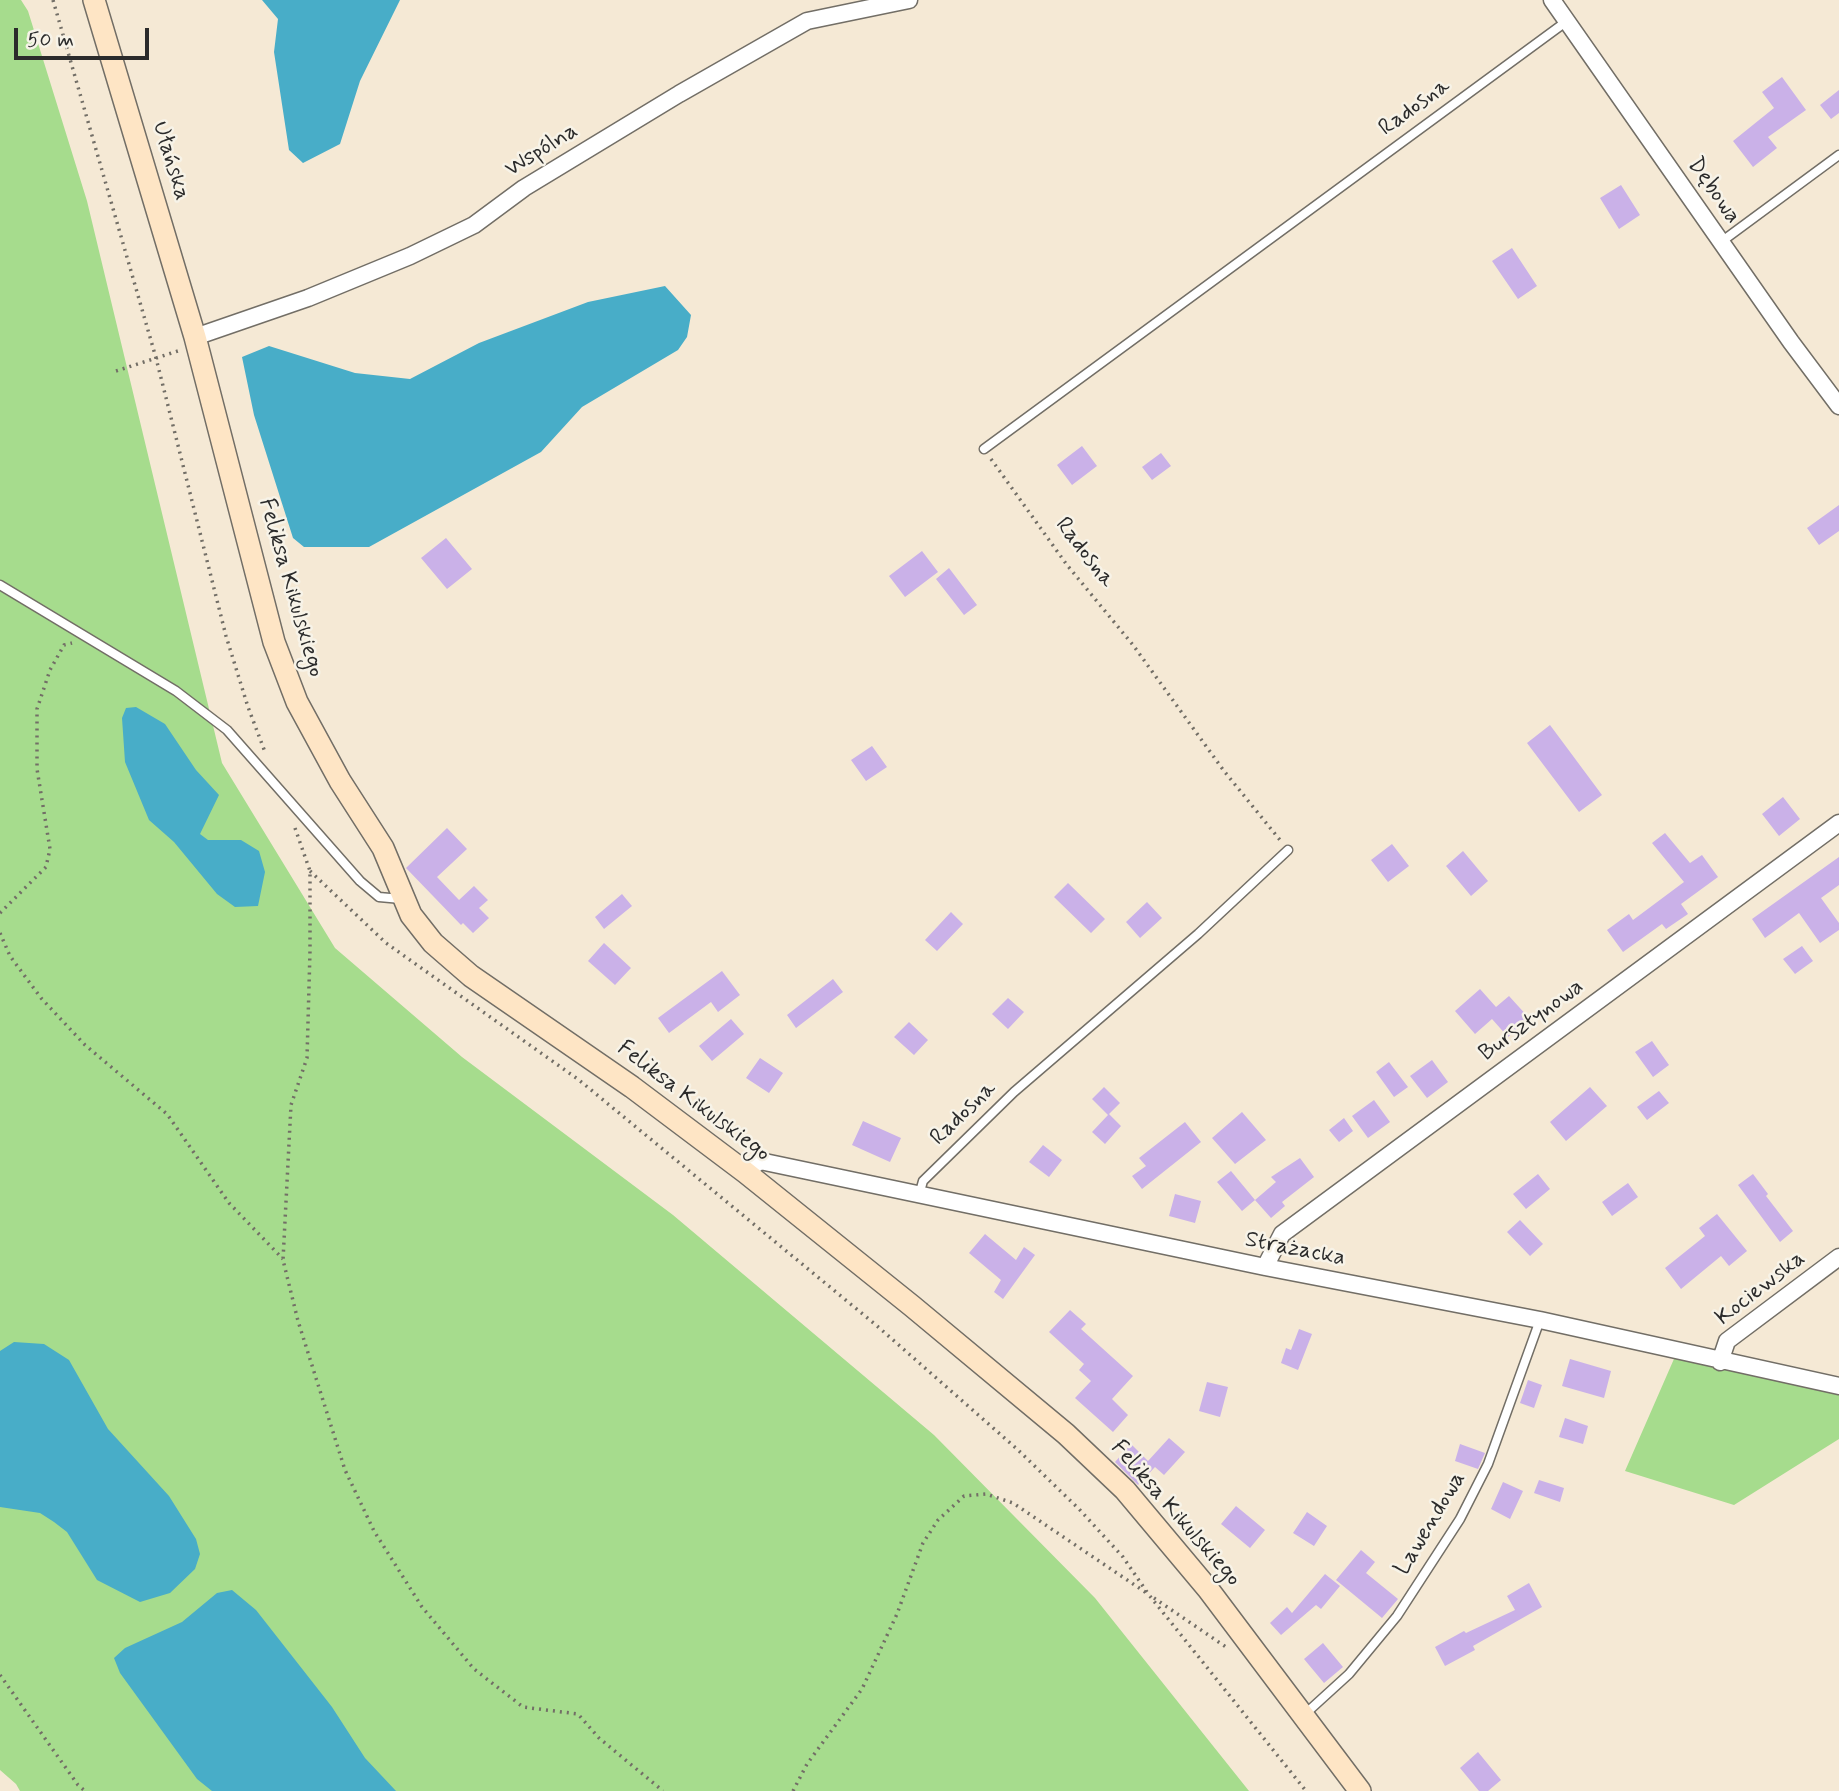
<!DOCTYPE html>
<html>
<head>
<meta charset="utf-8">
<style>
  body { margin:0 }
  #map { position:relative; width:1839px; height:1791px; overflow:hidden; background:#f5e9d5; font-family:Mynerve,sans-serif }
  canvas { display:block }
  .scale { position:absolute; left:14px; top:28px; width:135px; height:32px; box-sizing:border-box; border:4px solid #2b2b2b; border-top:0; padding-left:9px; font-size:21px; line-height:24px; white-space:nowrap; color:#2b2b2b; -webkit-text-stroke:5px #f7f3e8; paint-order:stroke }
</style>
</head>
<body>
<div id="map">
<canvas width="1839" height="1791"></canvas>
<div class="scale">50 m</div>
</div>
<script>
const context = document.querySelector('canvas').getContext('2d');
context.lineJoin = 'round';
function fillPath(path, color) { context.fillStyle = color; context.fill(path, 'evenodd'); }
const shape = rows => new Path2D(rows.map(r => 'M' + r).join(''));
function trace(path, color, width, dash) { context.strokeStyle = color; context.lineWidth = width; context.lineCap = dash ? 'butt' : 'round'; context.setLineDash(dash || []); context.stroke(path); }
function drawText(font, color, halo, rows, align = 'center') {
  context.font = font + ' Mynerve,sans-serif'; context.lineWidth = 5; context.setLineDash([]); context.textBaseline = 'middle'; context.strokeStyle = halo; context.fillStyle = color; for (const [text, x, y, turn = 0] of rows) {
    context.save(); context.translate(x, y); context.rotate((+turn || 0) * Math.PI / 180); context.textAlign = isNaN(turn) ? turn : align; if (halo) context.strokeText(text, 0, 0); context.fillText(text, 0, 0); context.restore();
  }
}
fillPath(shape([
  [0,0,21,0,28,11,87,201,222,763,335,948,462,1057,673,1215,934,1435,1095,1598,1249,1791,20,1791,16,1784,0,1770],
  [1677,1352,1839,1390,1839,1439,1734,1505,1625,1471]
]), '#a6dc8d');
fillPath(shape([
  [262,0,400,0,360,81,340,144,303,163,289,150,274,52,278,19],
  [665,286,691,315,687,337,678,350,582,407,541,452,369,547,304,547,293,538,254,415,242,357,269,346,355,373,410,379,479,343,588,302],
  [136,707,165,724,196,770,219,795,200,834,208,840,241,840,259,851,265,872,258,906,235,907,217,894,174,842,149,820,125,762,122,718,126,708],
  [14,1342,44,1344,69,1360,108,1429,169,1496,196,1539,200,1554,195,1569,170,1593,140,1602,97,1580,67,1532,54,1522,40,1513,0,1507,0,1351],
  [232,1590,256,1610,332,1707,365,1758,396,1791,212,1791,197,1779,120,1673,114,1658,125,1648,182,1622,217,1593]
]), '#48adc8');
fillPath(shape([
  [1782,77,1806,110,1768,137,1777,148,1753,167,1733,141,1774,108,1762,92],
  [1839,90,1839,113,1831,119,1820,105],
  [1621,185,1640,215,1619,229,1600,198],
  [1512,248,1537,286,1518,299,1492,261],
  [1082,446,1097,466,1072,485,1057,465],
  [1161,453,1171,466,1152,480,1142,467],
  [1839,505,1839,531,1819,545,1807,528],
  [446,538,472,569,447,589,421,558],
  [922,551,938,572,905,597,889,576],
  [949,568,977,605,964,615,936,579],
  [1550,725,1602,795,1579,812,1527,743],
  [872,746,887,767,866,781,851,760],
  [1783,797,1800,819,1779,836,1762,814],
  [447,828,467,849,437,877,459,900,474,886,488,900,479,908,489,918,473,933,463,923,461,925,406,868],
  [1665,833,1690,863,1702,855,1718,877,1681,904,1688,914,1666,929,1662,924,1623,952,1607,930,1629,914,1633,920,1684,882,1652,843],
  [1392,844,1409,866,1388,882,1371,860],
  [1463,851,1488,881,1471,896,1446,866],
  [1839,857,1839,885,1821,898,1839,923,1839,930,1820,943,1799,913,1765,938,1752,919],
  [1068,883,1105,919,1091,933,1054,897],
  [622,894,632,906,604,929,595,917],
  [1147,902,1162,918,1140,938,1126,922],
  [951,912,963,924,937,951,925,940],
  [604,943,631,968,615,985,588,961],
  [1802,946,1813,961,1795,974,1783,959],
  [722,971,740,995,718,1012,711,1002,669,1033,658,1018],
  [833,979,843,992,796,1028,787,1015],
  [1480,989,1496,1007,1509,996,1529,1018,1508,1037,1492,1019,1475,1034,1455,1011],
  [1008,998,1024,1012,1008,1029,992,1014],
  [731,1019,744,1034,712,1061,699,1046],
  [909,1022,928,1040,914,1055,894,1037],
  [1652,1041,1669,1065,1653,1077,1635,1052],
  [760,1058,783,1073,769,1093,746,1078],
  [1432,1060,1448,1082,1427,1098,1410,1076],
  [1389,1062,1408,1087,1394,1097,1376,1072],
  [1104,1087,1120,1103,1109,1114,1121,1126,1105,1144,1092,1132,1108,1115,1092,1099],
  [1590,1087,1607,1106,1566,1141,1550,1122],
  [1659,1091,1669,1103,1647,1120,1637,1107],
  [1374,1100,1390,1122,1368,1138,1352,1116],
  [1242,1112,1266,1140,1235,1164,1212,1138],
  [1344,1118,1353,1131,1339,1142,1329,1130],
  [863,1121,901,1138,890,1162,852,1145],
  [1185,1122,1201,1142,1142,1189,1132,1176,1146,1166,1139,1158],
  [1043,1145,1062,1160,1049,1177,1029,1162],
  [1300,1158,1314,1177,1282,1202,1285,1206,1271,1218,1255,1200,1276,1182,1271,1177],
  [1231,1171,1255,1200,1242,1211,1217,1182],
  [1538,1174,1550,1189,1526,1209,1513,1194],
  [1753,1174,1768,1194,1766,1196,1793,1231,1780,1242,1738,1185],
  [1628,1183,1638,1197,1612,1216,1602,1202],
  [1175,1194,1201,1201,1195,1223,1169,1216],
  [1717,1214,1747,1251,1729,1266,1721,1256,1681,1289,1665,1268,1705,1236,1699,1228],
  [1520,1220,1543,1244,1530,1256,1507,1232],
  [985,1234,1016,1260,1024,1247,1035,1255,1003,1299,994,1292,1001,1280,969,1253],
  [1070,1310,1086,1324,1081,1329,1133,1376,1112,1399,1128,1415,1113,1432,1075,1398,1091,1381,1079,1370,1084,1364,1049,1332],
  [1299,1329,1312,1334,1298,1370,1281,1363,1286,1348,1291,1350],
  [1570,1359,1611,1371,1604,1398,1562,1386],
  [1528,1380,1542,1385,1534,1408,1520,1403],
  [1207,1382,1228,1387,1220,1417,1199,1411],
  [1565,1418,1588,1426,1583,1444,1559,1437],
  [1169,1438,1185,1452,1164,1475,1155,1467,1138,1485,1115,1462,1131,1444,1148,1461],
  [1460,1444,1485,1453,1478,1469,1455,1461],
  [1539,1480,1564,1488,1560,1502,1534,1493],
  [1503,1482,1523,1491,1510,1519,1491,1509],
  [1236,1506,1265,1530,1250,1548,1221,1524],
  [1307,1512,1327,1526,1314,1546,1293,1533],
  [1361,1550,1375,1562,1366,1573,1398,1599,1382,1618,1336,1580],
  [1325,1574,1340,1586,1321,1609,1316,1605,1281,1635,1270,1623,1287,1607,1292,1613],
  [1529,1583,1542,1607,1473,1646,1475,1650,1445,1666,1435,1647,1464,1631,1466,1633,1515,1610,1507,1596],
  [1323,1643,1343,1667,1324,1683,1304,1659],
  [1478,1752,1501,1780,1488,1791,1479,1791,1460,1768]
]), '#cab1e8');
const lane = shape([
  [1721,242,1839,155],
  [984,449,1567,21],
  [0,585,176,691,227,730,360,881,379,897,401,899],
  [919,1195,923,1181,1014,1092,1198,934,1288,850],
  [1304,1715,1349,1674,1397,1616,1460,1519,1488,1464,1540,1320]
]);
const street = shape([
  [1552,0,1791,342,1839,406],
  [195,337,308,298,410,256,474,225,524,188,679,94,807,21,909,0],
  [745,1172,760,1161,1265,1267,1540,1320,1839,1386],
  [1265,1267,1282,1234,1839,823],
  [1720,1362,1727,1341,1839,1257]
]);
const secondary = shape([
  [94,0,195,337,274,642,297,702,340,781,383,848,411,915,433,943,471,976,632,1087,745,1172,912,1306,1066,1434,1125,1490,1208,1589,1360,1791]
]);
trace(lane, '#726e66', 11);
trace(street, '#726e66', 19);
trace(secondary, '#726e66', 24);
trace(shape([
  [53,0,156,358,226,636,248,707,265,752],
  [116,371,181,350],
  [991,459,1067,565,1133,645,1224,771,1280,840],
  [295,828,310,871,310,951,307,1058,291,1105,283,1260,298,1321,345,1470,374,1531,422,1607,474,1669,523,1707,578,1714,599,1738,663,1791],
  [310,871,386,943,579,1080,876,1325,1017,1449,1079,1509,1123,1557,1149,1595,1306,1791],
  [0,913,46,867,50,849,37,769,37,709,50,670,64,645,72,643],
  [0,933,10,956,41,998,85,1045,167,1114,229,1203,283,1259],
  [1154,1598,1226,1647],
  [0,1675,78,1785,85,1791],
  [793,1791,807,1764,862,1689,897,1614,923,1543,938,1520,964,1496,986,1494,1013,1503,1148,1594]
]), '#726e66', 3.5, [2, 5]);
trace(lane, '#fff', 8);
trace(street, '#fff', 16);
trace(secondary, '#fee5c5', 21);
drawText('23px', '#2b2b2b', '#f7f3e8', [
  ["Radosna",1415,108,-36],
  ["Wspólna",542,151,-32],
  ["Ułańska",170,161,73],
  ["Dębowa",1713,191,55],
  ["Radosna",1084,553,52],
  ["Feliksa Kikulskiego",290,588,74],
  ["Bursztynowa",1532,1021,-36],
  ["Feliksa Kikulskiego",693,1102,37],
  ["Radosna",964,1114,-44],
  ["Strażacka",1295,1250,11],
  ["Kociewska",1761,1289,-38],
  ["Feliksa Kikulskiego",1175,1514,49],
  ["Lawendowa",1431,1524,-59]
]);
</script>
</body>
</html>
